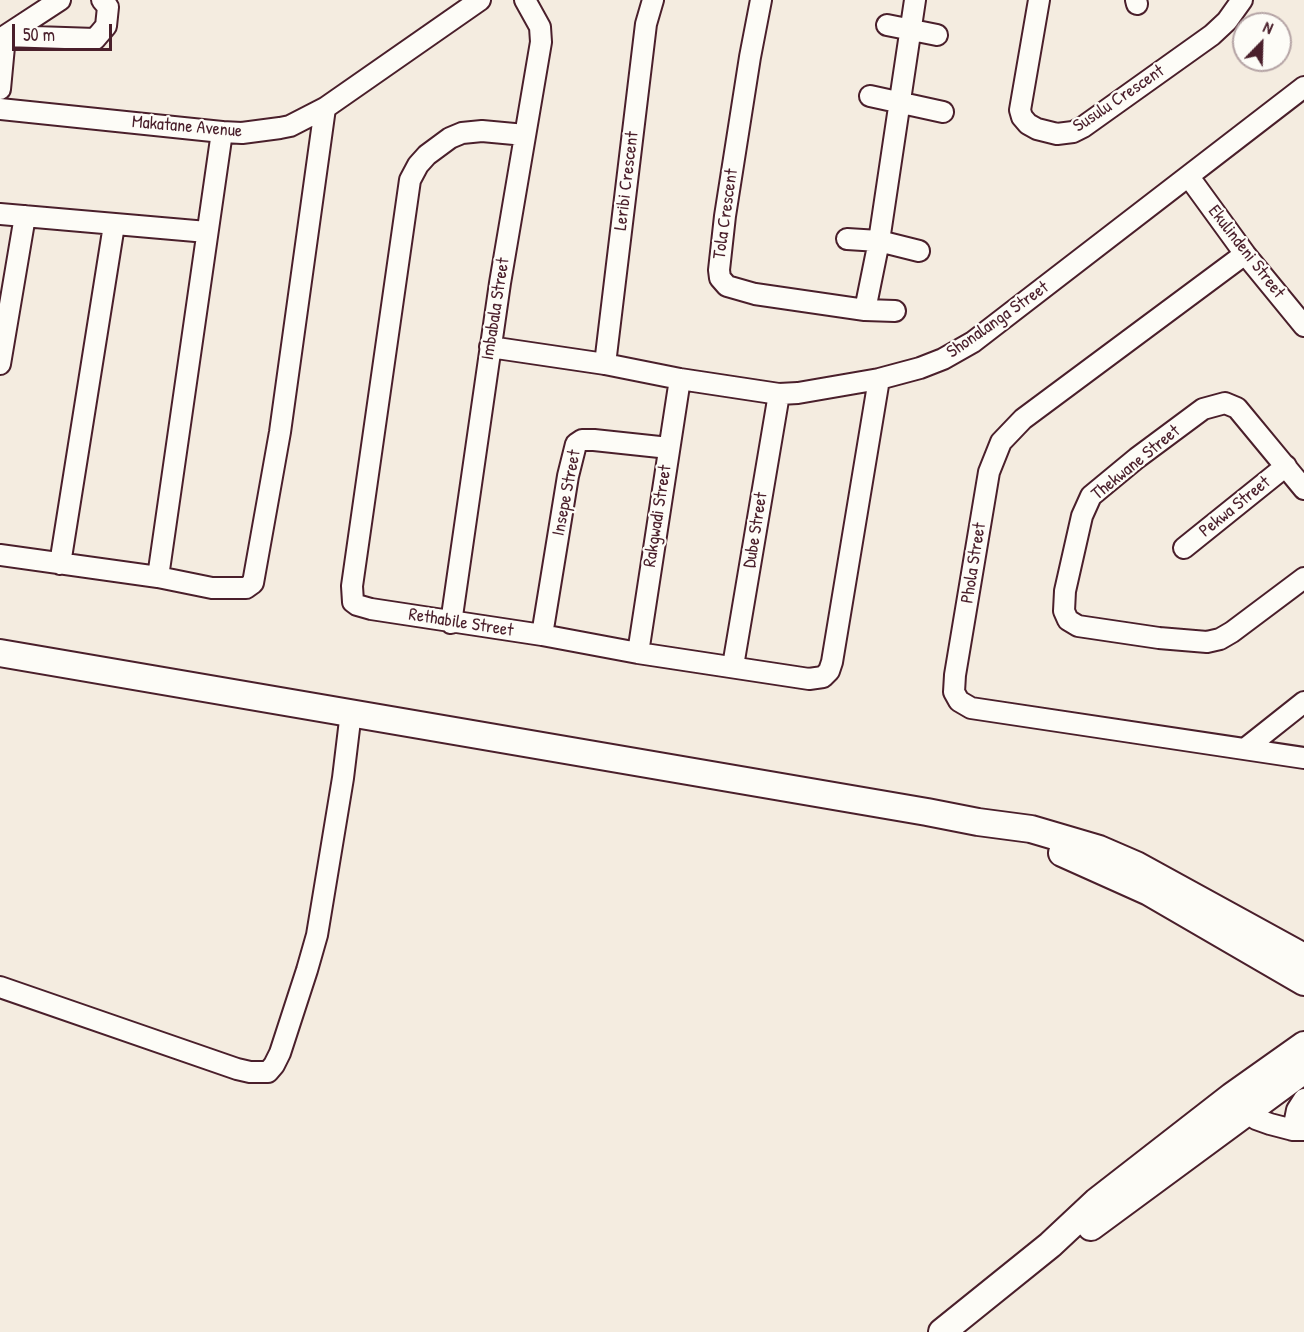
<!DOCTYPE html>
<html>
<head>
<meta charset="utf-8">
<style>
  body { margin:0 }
  #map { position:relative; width:1304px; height:1332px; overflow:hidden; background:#f4ece0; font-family:"Patrick Hand",sans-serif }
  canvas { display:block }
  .north { position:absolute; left:1232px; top:12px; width:60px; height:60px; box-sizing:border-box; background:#fdfcf7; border:2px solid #b5a4a5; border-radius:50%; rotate:23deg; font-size:16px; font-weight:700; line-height:24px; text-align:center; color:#4a1f2b }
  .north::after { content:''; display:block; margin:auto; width:21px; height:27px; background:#4a1f2b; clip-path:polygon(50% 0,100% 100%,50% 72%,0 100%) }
  .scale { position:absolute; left:12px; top:24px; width:100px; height:27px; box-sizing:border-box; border:3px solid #4a1f2b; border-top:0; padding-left:8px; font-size:18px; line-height:21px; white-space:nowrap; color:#4a1f2b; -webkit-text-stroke:4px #fdfcf7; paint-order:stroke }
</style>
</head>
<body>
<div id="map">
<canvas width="1304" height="1332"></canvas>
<div class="north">N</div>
<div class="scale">50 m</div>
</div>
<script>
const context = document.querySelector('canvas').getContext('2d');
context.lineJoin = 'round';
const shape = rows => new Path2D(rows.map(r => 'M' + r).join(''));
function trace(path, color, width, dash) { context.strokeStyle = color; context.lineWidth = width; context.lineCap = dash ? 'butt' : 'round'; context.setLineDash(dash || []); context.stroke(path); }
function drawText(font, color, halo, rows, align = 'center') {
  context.font = font + ' "Patrick Hand",sans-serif'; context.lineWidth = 4.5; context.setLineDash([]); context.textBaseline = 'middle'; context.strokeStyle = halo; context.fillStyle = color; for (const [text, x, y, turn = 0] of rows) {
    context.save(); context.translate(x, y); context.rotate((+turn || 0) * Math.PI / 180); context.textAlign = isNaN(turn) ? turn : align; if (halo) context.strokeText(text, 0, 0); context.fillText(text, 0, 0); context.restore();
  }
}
const minor = shape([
  [761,0,750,57,725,216,719,270,720,278,727,286,755,294,865,310,895,311],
  [1039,0,1020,110,1022,117,1028,124,1037,129,1057,134,1073,132,1083,127,1212,35,1227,21,1242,0],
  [1136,0,1137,4],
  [887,25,937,35],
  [5,36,95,39,106,26,108,7,102,0],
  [5,36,60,0],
  [0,89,5,36],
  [870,96,943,112],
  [0,109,222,132,242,133,280,128,290,126,325,108,480,0],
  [525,135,482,131,462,133,450,138,427,155,418,165,410,180,352,586,353,602,357,605,371,609,542,635,638,653,809,679,823,677,829,671,832,662,879,379],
  [1189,177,1245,254,1304,326],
  [0,214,207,232],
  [847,239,879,241,919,251],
  [1245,254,1023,419,1001,442,989,472,955,675,954,692,959,701,971,708,1304,758],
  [865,310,879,241,915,0],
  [490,347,605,364,680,379,779,394,798,393,879,379,920,368,943,359,973,342,1304,87],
  [0,364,25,216],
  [605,364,646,24,653,0],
  [1304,489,1237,408,1225,403,1203,409,1137,458,1091,496,1082,516,1065,591,1064,611,1068,620,1078,626,1159,638,1207,642,1220,639,1232,632,1304,578],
  [1184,548,1286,466],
  [0,555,158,577,212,588,246,588,253,583,280,432,325,108],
  [60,564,114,225],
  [158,577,222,132],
  [451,623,500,283,541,42,540,27,525,0],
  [542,635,568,476,576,444,582,440,594,440,669,448],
  [638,653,680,379],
  [733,666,779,394],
  [1246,748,1304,702],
  [0,987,237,1069,250,1072,268,1072,274,1065,280,1053,307,970,317,935,343,778,351,712],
  [1246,1111,1256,1119,1270,1124,1293,1130,1304,1130],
  [1293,1130,1297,1110,1304,1099]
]);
const major = shape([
  [0,653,927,812,978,822,1031,829,1099,849,1136,865,1304,957],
  [1062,853,1149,892,1304,982],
  [1091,1227,1304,1070],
  [942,1332,1050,1245,1097,1201,1232,1096,1304,1045]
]);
trace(minor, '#4a1f2b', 24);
trace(major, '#4a1f2b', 30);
trace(minor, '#fdfcf7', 20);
trace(major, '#fdfcf7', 26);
drawText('18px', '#4a1f2b', '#fdfcf7', [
  ["Susulu Crescent",1119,99,-34],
  ["Makatane Avenue",187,127,5],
  ["Leribi Crescent",627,181,-83],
  ["Tola Crescent",726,214,-82],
  ["Ekulindeni Street",1246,252,52],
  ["Imbabala Street",496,309,-81],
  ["Shonalanga Street",998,320,-35],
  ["Thekwane Street",1136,463,-39],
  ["Insepe Street",567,493,-79],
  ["Pekwa Street",1235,507,-39],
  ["Rakgwadi Street",658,516,-81],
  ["Dube Street",756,530,-81],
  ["Phola Street",974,563,-81],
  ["Rethabile Street",461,623,9]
]);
</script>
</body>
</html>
